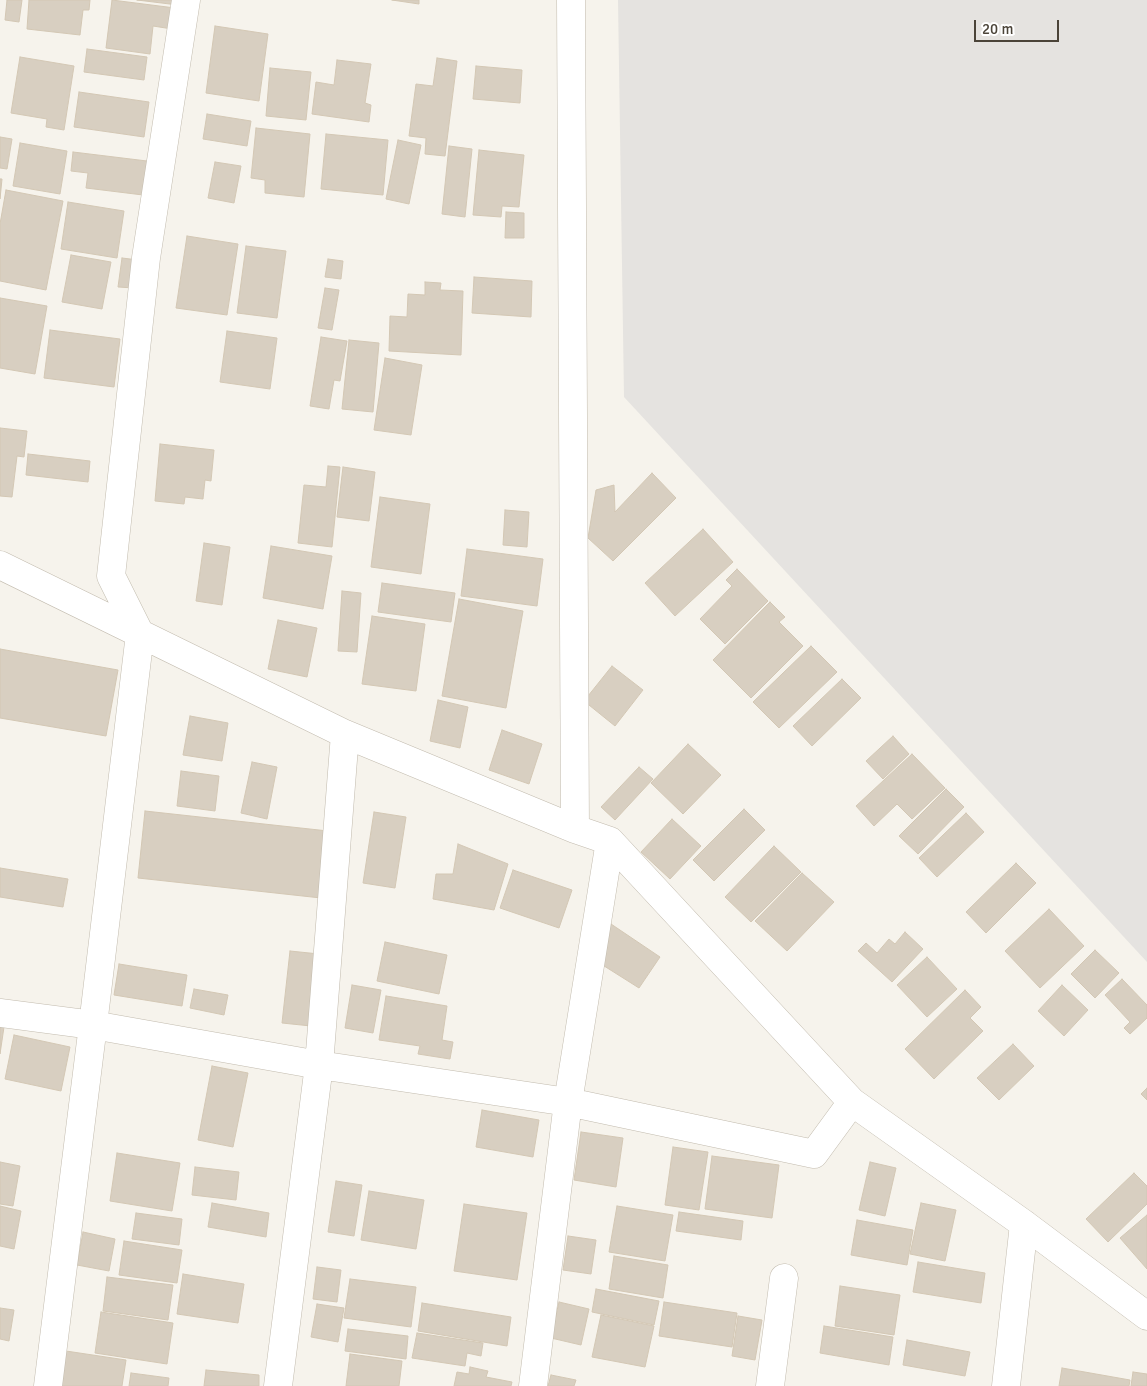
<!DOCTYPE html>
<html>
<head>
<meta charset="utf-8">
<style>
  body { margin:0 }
  #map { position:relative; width:1147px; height:1386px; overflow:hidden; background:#f6f3ec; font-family:Signika,sans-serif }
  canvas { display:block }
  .scale { position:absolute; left:974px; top:20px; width:85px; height:22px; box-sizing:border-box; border:2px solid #4b4439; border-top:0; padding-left:6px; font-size:15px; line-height:18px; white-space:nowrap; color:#4b4439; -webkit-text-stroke:4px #fff; paint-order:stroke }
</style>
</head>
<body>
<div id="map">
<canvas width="1147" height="1386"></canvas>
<div class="scale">20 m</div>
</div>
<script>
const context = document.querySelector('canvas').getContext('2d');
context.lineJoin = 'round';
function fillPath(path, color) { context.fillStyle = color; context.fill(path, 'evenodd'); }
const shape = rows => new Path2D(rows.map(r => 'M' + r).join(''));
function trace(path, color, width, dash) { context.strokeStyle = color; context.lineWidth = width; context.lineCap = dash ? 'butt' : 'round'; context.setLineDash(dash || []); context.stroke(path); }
fillPath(shape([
  [618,0,1147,0,1147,962,624,397]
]), '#e5e3e0');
const building = shape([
  [7,0,22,0,19,22,5,20,7,0],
  [29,0,90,0,89,10,83,10,80,35,27,29,29,0],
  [112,0,175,8,172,29,153,26,150,54,106,48,112,0],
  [137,0,178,0,178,5,137,0],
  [392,0,419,0,419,4,392,0],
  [215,26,268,34,259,101,206,93,215,26],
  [87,49,147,57,144,80,84,72,87,49],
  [20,57,74,66,64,130,46,127,47,119,11,113,20,57],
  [437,58,457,61,445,156,425,154,426,138,409,136,416,84,433,86,437,58],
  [337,60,371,64,365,103,371,105,369,122,312,114,316,82,334,85,337,60],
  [476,66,522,70,520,103,473,99,476,66],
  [270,68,311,72,306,120,266,116,270,68],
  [79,92,149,102,144,137,74,127,79,92],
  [207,114,251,121,247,146,203,139,207,114],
  [256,128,310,134,304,197,265,193,265,180,251,178,256,128],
  [326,134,388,140,383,195,321,189,326,134],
  [0,137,12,139,7,169,0,168,0,137],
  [398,140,421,145,409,204,386,199,398,140],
  [20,143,67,151,60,194,13,186,20,143],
  [449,146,472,149,465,217,442,214,449,146],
  [479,150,524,155,519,207,502,206,501,217,473,215,479,150],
  [73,152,147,161,143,195,86,188,88,173,71,171,73,152],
  [215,162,241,166,234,203,208,198,215,162],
  [0,179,2,179,0,199,0,179],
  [6,190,63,201,46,290,0,281,0,224,6,190],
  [68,202,124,211,117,258,61,249,68,202],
  [506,212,524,213,524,238,505,238,506,212],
  [187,236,238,244,227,315,176,308,187,236],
  [246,246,286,251,277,318,237,313,246,246],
  [71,255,111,262,102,309,62,302,71,255],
  [122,258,138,260,134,288,118,287,122,258],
  [328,259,343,261,341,279,325,277,328,259],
  [474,277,532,281,531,317,472,313,474,277],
  [425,282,441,283,440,290,463,291,461,355,389,351,390,316,407,317,408,294,425,295,425,282],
  [325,288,339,290,332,330,318,328,325,288],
  [0,298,47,306,35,374,0,368,0,298],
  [50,330,120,339,114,387,44,378,50,330],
  [227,331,277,338,270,389,220,382,227,331],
  [321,337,347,341,340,381,334,380,329,409,310,406,321,337],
  [349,340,379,343,373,412,342,409,349,340],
  [385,358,422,365,411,435,374,430,385,358],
  [0,428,27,431,24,457,17,456,12,497,0,496,0,428],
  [160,444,214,450,211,481,205,480,203,499,185,497,184,504,155,501,160,444],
  [28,454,90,461,88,482,26,475,28,454],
  [328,466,340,467,332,547,298,543,304,485,326,487,328,466],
  [343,467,375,472,369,521,337,517,343,467],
  [652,473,676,498,613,561,588,538,596,490,614,485,615,512,652,473],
  [380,497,430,504,421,574,371,567,380,497],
  [505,510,529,512,527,547,503,545,505,510],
  [703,529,733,562,675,616,645,583,703,529],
  [204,543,230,547,222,605,196,601,204,543],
  [271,546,332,556,323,609,263,598,271,546],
  [467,549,543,559,537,606,461,596,467,549],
  [737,569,768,601,725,644,700,619,732,586,726,580,737,569],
  [382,583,455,593,451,622,378,612,382,583],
  [342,591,361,593,357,652,338,651,342,591],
  [459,599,523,611,506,708,442,696,459,599],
  [770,602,785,617,779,622,803,646,751,698,713,660,770,602],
  [372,616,425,624,416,691,362,684,372,616],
  [278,620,317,628,307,677,268,669,278,620],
  [811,646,837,672,779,728,753,702,811,646],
  [0,649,118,670,106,736,0,718,0,649],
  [612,666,643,690,615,726,584,701,612,666],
  [842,679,861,698,812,746,793,726,842,679],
  [438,700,468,707,460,748,430,741,438,700],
  [190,716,228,723,222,761,183,755,190,716],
  [502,730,542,744,529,784,489,770,502,730],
  [893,736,909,754,883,779,866,761,893,736],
  [688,744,721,775,683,814,651,783,688,744],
  [912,754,945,788,912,819,897,804,874,826,856,806,912,754],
  [252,762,277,767,267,819,241,813,252,762],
  [639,767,653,779,615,820,601,807,639,767],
  [181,771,219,776,215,811,177,806,181,771],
  [946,789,964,807,918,854,899,836,946,789],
  [744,809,765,830,714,881,693,860,744,809],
  [145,811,328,831,321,898,138,878,145,811],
  [374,812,406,817,395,888,363,883,374,812],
  [966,813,984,832,937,877,919,858,966,813],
  [672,819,701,846,670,879,641,852,672,819],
  [458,844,508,864,494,910,433,899,436,874,453,874,458,844],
  [774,846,801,872,751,922,725,897,774,846],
  [1016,863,1036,883,986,933,966,912,1016,863],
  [0,868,68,879,63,907,0,897,0,868],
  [513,870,572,890,559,928,500,908,513,870],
  [802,873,834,902,787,951,755,921,802,873],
  [1049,909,1084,946,1040,988,1005,951,1049,909],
  [611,924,660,957,639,988,601,964,611,924],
  [905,932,923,949,892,982,858,951,866,943,877,953,889,939,895,944,905,932],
  [385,942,447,955,439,994,377,981,385,942],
  [1095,950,1119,973,1095,998,1071,974,1095,950],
  [290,951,319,954,311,1026,282,1023,290,951],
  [927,957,957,989,927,1017,897,985,927,957],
  [119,964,187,975,182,1006,114,995,119,964],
  [1122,979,1147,1005,1147,1018,1130,1034,1124,1028,1130,1022,1105,995,1122,979],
  [352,985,381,990,373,1033,345,1028,352,985],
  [1062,985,1088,1010,1064,1036,1038,1011,1062,985],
  [194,989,228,995,224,1015,190,1008,194,989],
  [965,990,981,1007,970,1018,983,1031,934,1079,905,1049,965,990],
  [386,996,447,1006,442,1040,453,1042,450,1059,418,1054,420,1046,379,1040,386,996],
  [0,1027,4,1027,0,1054,0,1027],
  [14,1035,70,1047,61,1091,5,1079,14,1035],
  [1013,1044,1034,1066,999,1100,977,1078,1013,1044],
  [212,1066,248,1073,233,1147,198,1140,212,1066],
  [1147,1088,1147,1100,1141,1094,1147,1088],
  [482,1110,539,1120,533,1157,476,1147,482,1110],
  [581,1132,623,1138,616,1187,574,1180,581,1132],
  [673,1147,708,1152,699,1210,665,1205,673,1147],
  [117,1153,180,1163,172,1211,110,1201,117,1153],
  [712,1156,779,1165,772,1218,705,1209,712,1156],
  [0,1162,20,1166,13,1206,0,1204,0,1162],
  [870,1162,896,1168,885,1216,859,1210,870,1162],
  [195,1167,239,1172,236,1200,192,1195,195,1167],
  [1134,1173,1147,1186,1147,1204,1108,1242,1086,1219,1134,1173],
  [336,1181,362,1185,354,1236,328,1232,336,1181],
  [369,1191,424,1200,416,1249,361,1240,369,1191],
  [212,1203,269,1213,266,1237,208,1227,212,1203],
  [921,1203,956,1210,945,1261,910,1254,921,1203],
  [464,1204,527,1213,517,1280,454,1271,464,1204],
  [0,1206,21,1211,14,1249,0,1246,0,1206],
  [617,1206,673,1215,665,1261,609,1252,617,1206],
  [679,1212,743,1221,741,1240,676,1231,679,1212],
  [136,1213,182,1219,179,1245,132,1239,136,1213],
  [1147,1215,1147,1269,1120,1238,1147,1215],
  [857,1220,913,1230,907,1265,851,1255,857,1220],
  [83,1232,115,1239,109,1271,77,1265,83,1232],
  [568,1236,596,1240,591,1274,563,1270,568,1236],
  [124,1241,182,1250,177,1283,119,1275,124,1241],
  [614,1256,668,1265,663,1298,609,1289,614,1256],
  [918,1262,985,1273,981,1303,913,1292,918,1262],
  [317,1267,341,1270,337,1302,313,1299,317,1267],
  [183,1274,244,1284,238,1323,177,1314,183,1274],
  [107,1277,173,1285,168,1320,103,1311,107,1277],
  [350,1279,416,1287,411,1327,344,1318,350,1279],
  [840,1286,900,1295,894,1335,835,1326,840,1286],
  [596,1289,659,1301,654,1325,592,1312,596,1289],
  [559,1302,589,1309,581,1345,551,1338,559,1302],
  [664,1302,737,1313,732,1347,659,1336,664,1302],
  [422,1303,511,1317,507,1346,418,1331,422,1303],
  [317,1304,344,1308,338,1342,311,1337,317,1304],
  [0,1308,14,1310,9,1341,0,1339,0,1308],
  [101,1312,173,1323,167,1364,95,1353,101,1312],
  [601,1315,654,1326,645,1367,592,1357,601,1315],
  [738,1316,762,1320,755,1360,732,1356,738,1316],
  [824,1326,893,1337,889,1365,820,1353,824,1326],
  [348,1329,408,1336,406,1359,345,1351,348,1329],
  [417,1333,483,1343,481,1356,467,1353,465,1366,412,1358,417,1333],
  [907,1340,970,1352,965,1376,903,1365,907,1340],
  [66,1351,126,1360,122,1386,61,1386,66,1351],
  [350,1354,402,1361,399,1386,346,1386,350,1354],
  [470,1367,488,1371,486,1377,512,1382,511,1386,454,1386,457,1372,469,1374,470,1367],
  [1062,1368,1130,1380,1129,1386,1059,1386,1062,1368],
  [206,1370,259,1375,259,1386,204,1386,206,1370],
  [1133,1372,1147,1374,1147,1386,1131,1386,1133,1372],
  [131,1373,169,1378,168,1386,129,1386,131,1373],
  [551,1375,576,1380,574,1386,548,1386,551,1375]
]);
fillPath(building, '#d8cfc1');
trace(building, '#d3c7b4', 1);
const minor = shape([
  [571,0,575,829],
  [0,565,345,734,575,829,610,841,852,1102,1024,1224,1147,1316],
  [0,1013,93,1025,319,1065,568,1102,814,1154,852,1102],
  [48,1386,93,1025,140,634,111,576,146,258,186,0],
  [278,1386,319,1065,345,734],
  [533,1386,568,1102,610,841],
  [770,1386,784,1278],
  [1006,1386,1024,1224]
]);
trace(minor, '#c2bbae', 29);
trace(minor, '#fff', 28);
</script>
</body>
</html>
